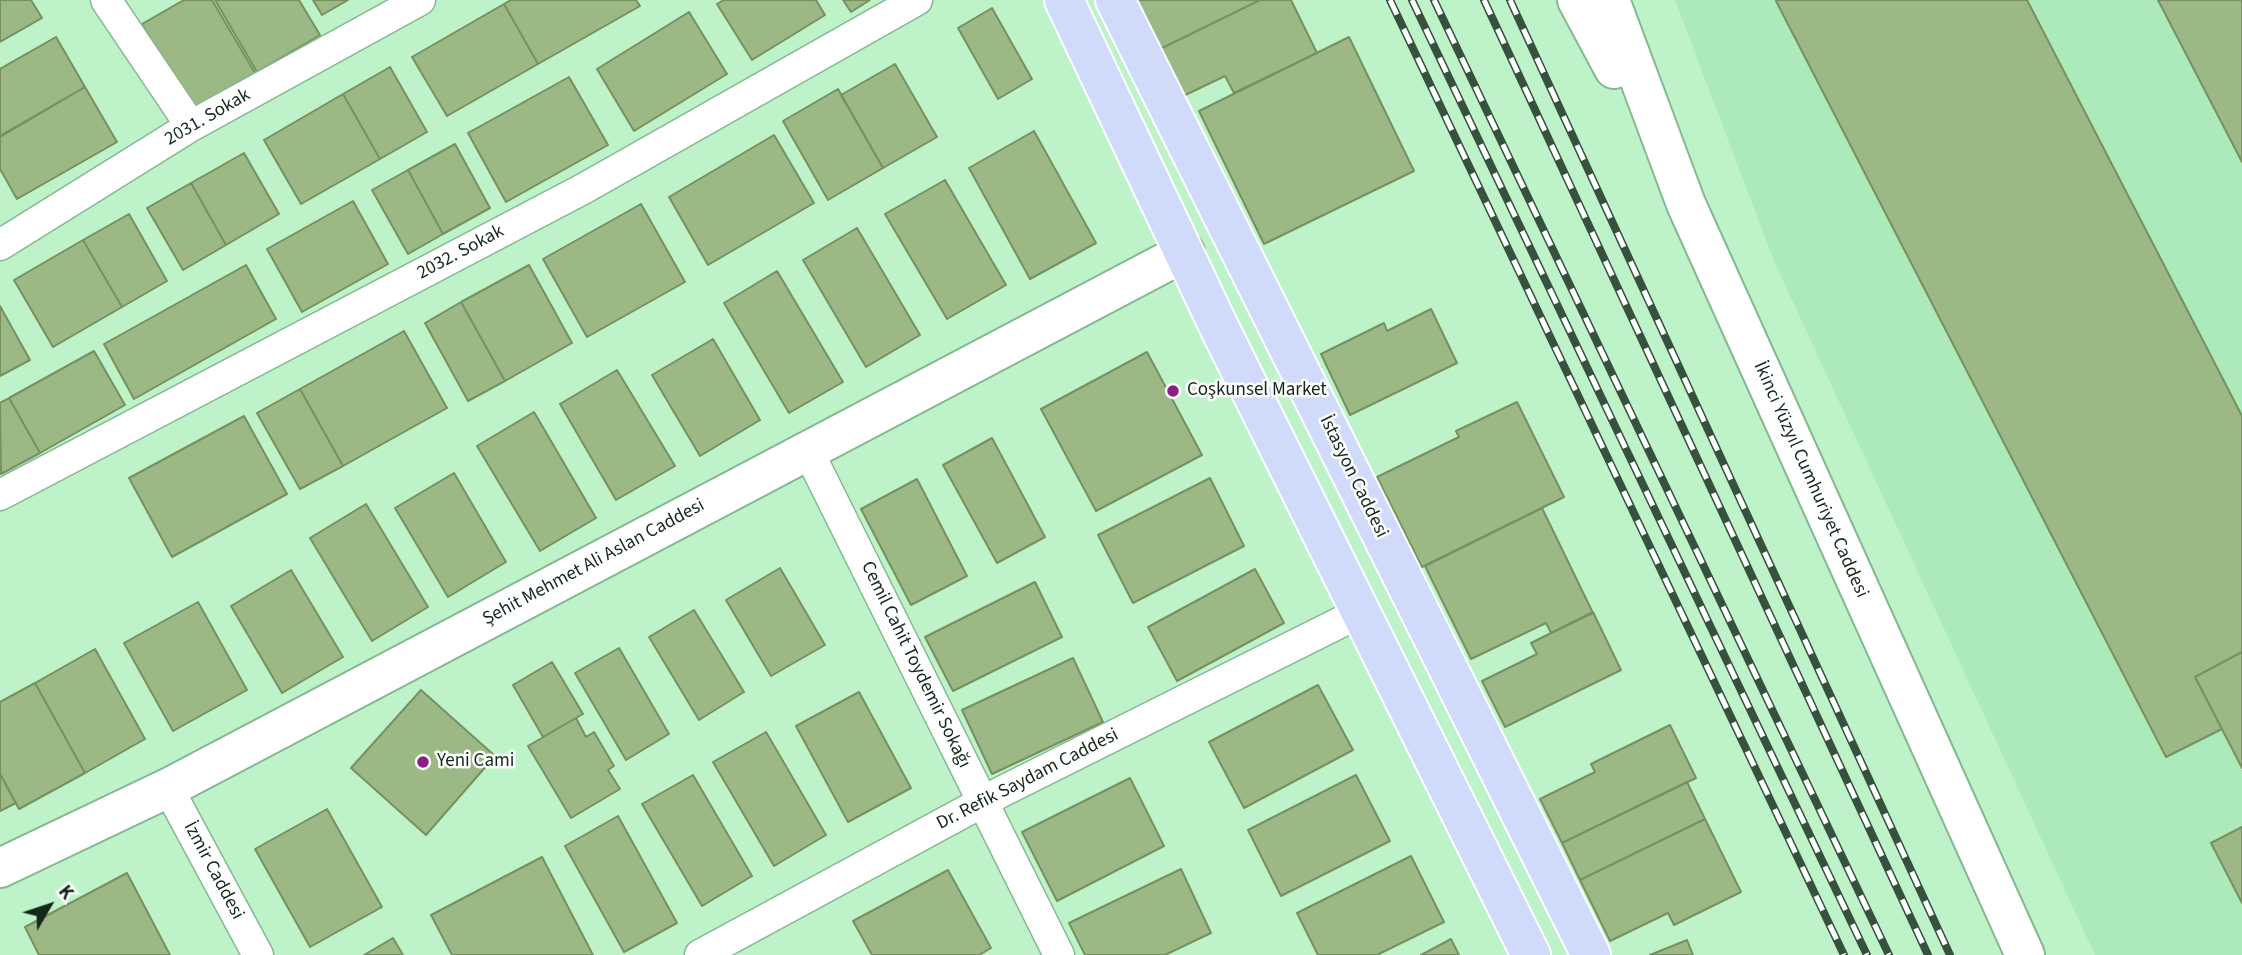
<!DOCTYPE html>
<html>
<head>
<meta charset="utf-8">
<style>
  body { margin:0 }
  #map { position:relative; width:2242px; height:955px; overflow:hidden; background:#bef3ca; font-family:"Source Sans 3",sans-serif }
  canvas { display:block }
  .north { position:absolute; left:14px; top:871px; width:70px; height:70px; -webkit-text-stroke:5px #fff; paint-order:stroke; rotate:51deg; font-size:19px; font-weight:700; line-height:28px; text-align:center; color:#14291a }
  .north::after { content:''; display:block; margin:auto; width:24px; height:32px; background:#14291a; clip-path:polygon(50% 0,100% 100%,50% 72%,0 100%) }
</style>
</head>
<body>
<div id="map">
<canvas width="2242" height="955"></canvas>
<div class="north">K</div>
</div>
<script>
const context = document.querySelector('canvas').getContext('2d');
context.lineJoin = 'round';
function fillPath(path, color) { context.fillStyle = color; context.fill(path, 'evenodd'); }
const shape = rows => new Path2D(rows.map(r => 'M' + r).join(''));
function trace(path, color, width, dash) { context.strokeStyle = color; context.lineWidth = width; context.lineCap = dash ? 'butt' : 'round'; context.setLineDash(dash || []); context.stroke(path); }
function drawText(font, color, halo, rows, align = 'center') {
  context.font = font + ' "Source Sans 3",sans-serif'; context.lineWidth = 5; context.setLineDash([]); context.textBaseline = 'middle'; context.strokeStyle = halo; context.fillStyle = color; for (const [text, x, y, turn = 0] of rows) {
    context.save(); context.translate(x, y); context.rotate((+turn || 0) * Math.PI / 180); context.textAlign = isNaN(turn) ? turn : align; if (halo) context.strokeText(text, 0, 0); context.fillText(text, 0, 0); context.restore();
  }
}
fillPath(shape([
  [1675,0,2242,0,2242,955,2095,955,1774,261]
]), '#ace9bb');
const building = shape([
  [0,0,31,0,42,18,0,42,0,0],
  [184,0,212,0,255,73,192,110,142,24,184,0],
  [215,0,299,0,320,35,257,72,215,0],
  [313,0,348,0,322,15,313,0],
  [511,0,636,0,640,6,538,64,504,4,511,0],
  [724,0,816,0,825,15,752,60,717,4,724,0],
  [843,0,870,0,851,12,843,0],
  [1128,0,1260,0,1154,52,1128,0],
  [1260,0,1291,0,1317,53,1234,93,1225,76,1177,99,1154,52,1260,0],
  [1779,0,2027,0,2242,416,2242,652,2195,677,2222,729,2166,757,1776,1,1779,0],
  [2158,0,2242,0,2242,162,2158,0],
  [504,4,538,64,447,116,412,57,504,4],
  [992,8,1032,79,998,99,958,28,992,8],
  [689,12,727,74,634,131,597,69,689,12],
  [56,37,85,87,0,137,0,69,56,37],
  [1349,37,1414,171,1264,244,1199,111,1349,37],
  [895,64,937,137,883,168,841,95,895,64],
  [390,67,427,132,380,159,343,94,390,67],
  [569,77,608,145,506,202,468,133,569,77],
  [85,87,117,142,17,199,0,169,0,136,85,87],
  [838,89,883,168,828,200,783,121,838,89],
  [343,94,380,159,301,204,264,140,343,94],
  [1034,131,1096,243,1030,279,969,168,1034,131],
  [774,135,814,203,708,265,669,197,774,135],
  [455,144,490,208,443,234,408,170,455,144],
  [244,153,279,214,226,245,191,183,244,153],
  [408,170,443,234,408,254,372,190,408,170],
  [945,180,1006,285,947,319,885,214,945,180],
  [191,183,226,245,183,270,147,208,191,183],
  [353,201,388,264,302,312,267,249,353,201],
  [641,204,685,282,587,337,543,259,641,204],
  [129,214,167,281,122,307,83,240,129,214],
  [857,228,920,335,866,367,803,260,857,228],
  [83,240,122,307,53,347,14,280,83,240],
  [246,265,276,319,134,399,104,344,246,265],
  [529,265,572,343,505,381,461,302,529,265],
  [777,271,843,382,789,413,724,303,777,271],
  [461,302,505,381,468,401,425,323,461,302],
  [0,306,30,360,0,376,0,306],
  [1431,309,1457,363,1350,415,1321,354,1384,323,1387,331,1431,309],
  [404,331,447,408,343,466,300,389,404,331],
  [713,339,760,420,700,456,652,375,713,339],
  [94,351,125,405,40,453,9,398,94,351],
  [1147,352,1202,455,1096,511,1041,409,1147,352],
  [617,370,675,466,616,500,560,404,617,370],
  [300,389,343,466,300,489,257,413,300,389],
  [9,398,40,453,1,474,0,403,9,398],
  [1517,402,1564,497,1422,567,1377,477,1459,437,1456,431,1517,402],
  [534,412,596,518,540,551,477,446,534,412],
  [244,416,287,494,172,557,129,478,244,416],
  [992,438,1045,537,997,563,943,465,992,438],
  [454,473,506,562,448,597,395,508,454,473],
  [1210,478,1244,546,1133,603,1098,535,1210,478],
  [917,479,967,576,911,605,861,509,917,479],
  [366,504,428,607,372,641,310,538,366,504],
  [1542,508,1593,613,1551,633,1546,623,1471,659,1425,566,1542,508],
  [780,568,825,645,771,676,726,600,780,568],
  [1255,569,1284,623,1177,681,1148,627,1255,569],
  [291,570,343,657,282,693,231,606,291,570],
  [1035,582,1062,637,953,691,925,637,1035,582],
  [198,602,247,690,173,731,124,643,198,602],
  [694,610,744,692,699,720,649,637,694,610],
  [1593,612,1621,670,1505,727,1482,681,1537,654,1531,643,1593,612],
  [619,648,669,734,626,760,575,673,619,648],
  [95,649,145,739,85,773,35,683,95,649],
  [2242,652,2242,768,2195,677,2242,652],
  [1073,658,1103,722,992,774,962,710,1073,658],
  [552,662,583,714,543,737,513,685,552,662],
  [35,683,85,773,19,809,0,774,0,702,35,683],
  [1318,685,1353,750,1244,808,1209,742,1318,685],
  [421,690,495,756,426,835,351,768,421,690],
  [859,692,911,788,848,822,796,726,859,692],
  [576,718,586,737,594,732,614,766,608,770,620,789,571,818,528,746,576,718],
  [1670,725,1696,778,1562,843,1540,799,1595,772,1591,764,1670,725],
  [766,732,826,835,774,866,713,762,766,732],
  [0,774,16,803,0,811,0,774],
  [693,775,752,876,702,906,642,804,693,775],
  [1356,775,1390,841,1281,896,1248,830,1356,775],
  [1130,778,1164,846,1057,901,1022,832,1130,778],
  [1687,782,1705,819,1580,880,1562,843,1687,782],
  [327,809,382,907,310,947,255,849,327,809],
  [618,816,677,923,624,952,565,846,618,816],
  [1705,819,1741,892,1674,925,1668,913,1610,941,1580,880,1705,819],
  [2242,827,2242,903,2211,843,2242,827],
  [1411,856,1444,922,1377,955,1318,955,1297,913,1411,856],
  [542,857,593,955,452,955,431,915,542,857],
  [1181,869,1211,933,1165,955,1085,955,1069,923,1181,869],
  [948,870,991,948,979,955,872,955,853,921,948,870],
  [127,873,170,955,39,955,25,927,127,873],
  [393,938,403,955,364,955,393,938],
  [1451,939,1459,955,1421,955,1451,939],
  [1687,940,1693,955,1650,955,1687,940]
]);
fillPath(building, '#9cb885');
trace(building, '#76915f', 2);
const minor = shape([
  [106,0,191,126],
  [0,245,191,126,420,0],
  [808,451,1059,955],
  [0,495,583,189,917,0],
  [168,788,258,955],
  [700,955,1001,792,1361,612]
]);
const tertiary = shape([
  [0,868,168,788,1185,252]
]);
const secondary = shape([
  [1577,0,1614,69],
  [1610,0,1686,204,2025,955]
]);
const primary = shape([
  [1064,0,1219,327,1531,955],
  [1115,0,1591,955]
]);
trace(minor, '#85b891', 33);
trace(tertiary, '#85b891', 42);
trace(secondary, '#85b891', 42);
trace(primary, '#fff', 42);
trace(minor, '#fff', 30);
trace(tertiary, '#fff', 38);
trace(secondary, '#fff', 38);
trace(primary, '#d0dafb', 38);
const rail = shape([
  [1390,0,1844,955],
  [1412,0,1867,955],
  [1434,0,1889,955],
  [1484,0,1928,955],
  [1510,0,1950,955]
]);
trace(rail, '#36513d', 8);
trace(rail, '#fff', 5, [16]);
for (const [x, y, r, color] of [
  [1173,391,7,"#8c1f83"],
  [423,762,7,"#8c1f83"]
]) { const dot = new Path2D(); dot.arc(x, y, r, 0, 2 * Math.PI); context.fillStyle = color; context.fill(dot); trace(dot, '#fff', 2.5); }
drawText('19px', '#14291a', '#fff', [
  ["2031. Sokak",208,118,-30],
  ["2032. Sokak",461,253,-28],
  ["İstasyon Caddesi",1353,477,64],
  ["İkinci Yüzyıl Cumhuriyet Caddesi",1810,480,66],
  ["Şehit Mehmet Ali Aslan Caddesi",594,563,-28],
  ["Cemil Cahit Toydemir Sokağı",915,665,64],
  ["Dr. Refik Saydam Caddesi",1028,780,-27],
  ["İzmir Caddesi",213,871,62]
]);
drawText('19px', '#14291a', '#fff', [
  ["Coşkunsel Market",1187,391],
  ["Yeni Cami",437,762]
], 'left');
</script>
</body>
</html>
